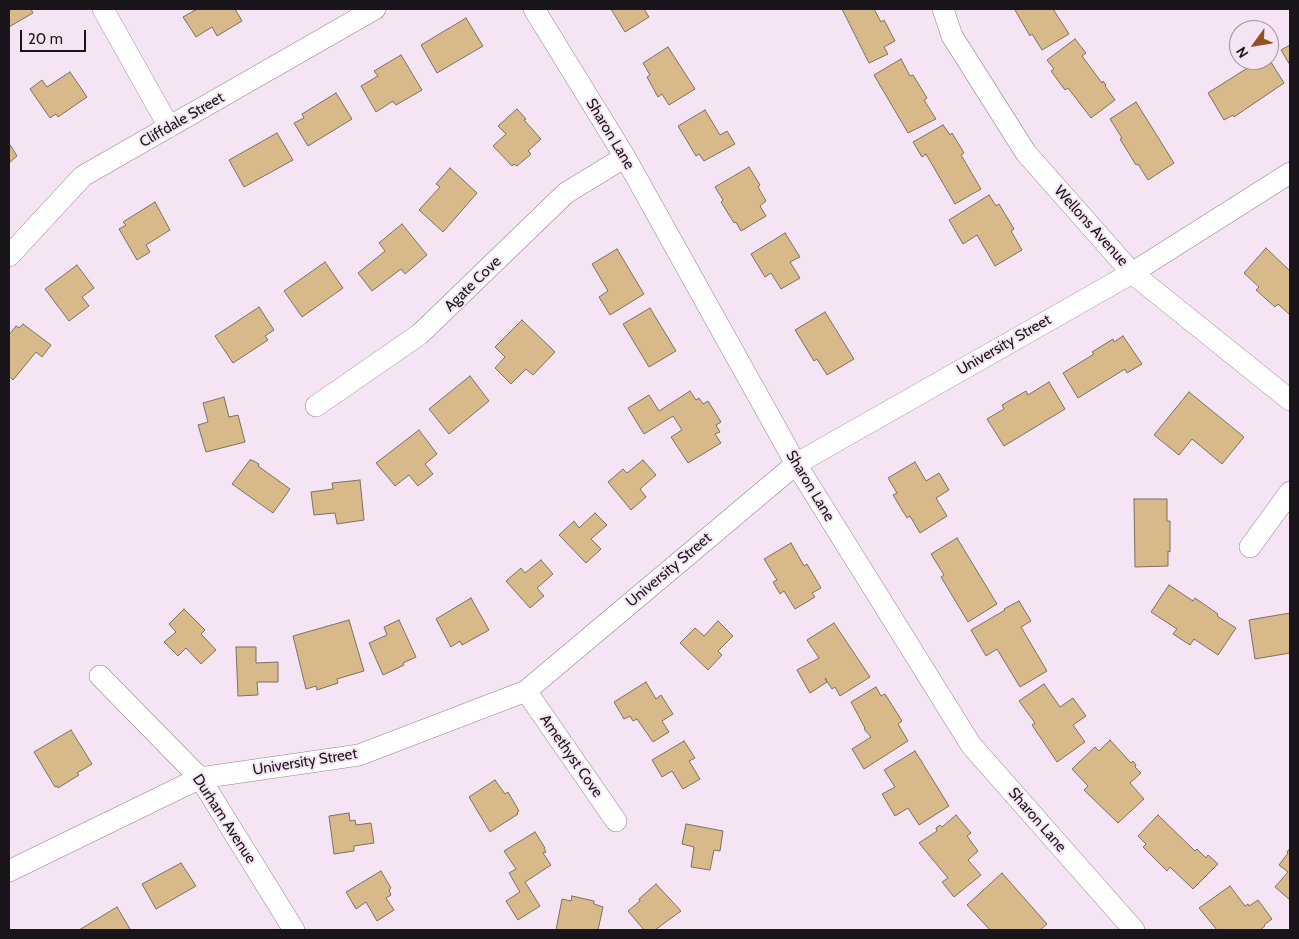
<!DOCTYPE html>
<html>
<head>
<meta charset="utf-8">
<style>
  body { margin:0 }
  #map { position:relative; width:1299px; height:939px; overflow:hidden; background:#f5e5f4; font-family:Cabin,sans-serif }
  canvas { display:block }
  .frame { position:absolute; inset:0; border:10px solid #1a151a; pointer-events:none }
  .north { position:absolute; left:1229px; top:20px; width:50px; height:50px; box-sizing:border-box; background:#f5e5f4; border:1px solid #9d929d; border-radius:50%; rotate:238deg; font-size:14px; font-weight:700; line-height:20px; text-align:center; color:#1a151a }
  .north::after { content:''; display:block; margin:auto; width:18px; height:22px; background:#935021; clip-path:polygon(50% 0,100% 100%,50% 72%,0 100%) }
  .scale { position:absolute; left:20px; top:30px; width:66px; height:22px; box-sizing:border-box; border:2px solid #1a151a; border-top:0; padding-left:6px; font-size:15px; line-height:18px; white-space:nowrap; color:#1a151a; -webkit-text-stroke:4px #f5e5f4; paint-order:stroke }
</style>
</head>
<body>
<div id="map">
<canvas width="1299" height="939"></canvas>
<div class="frame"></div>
<div class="north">N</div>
<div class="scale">20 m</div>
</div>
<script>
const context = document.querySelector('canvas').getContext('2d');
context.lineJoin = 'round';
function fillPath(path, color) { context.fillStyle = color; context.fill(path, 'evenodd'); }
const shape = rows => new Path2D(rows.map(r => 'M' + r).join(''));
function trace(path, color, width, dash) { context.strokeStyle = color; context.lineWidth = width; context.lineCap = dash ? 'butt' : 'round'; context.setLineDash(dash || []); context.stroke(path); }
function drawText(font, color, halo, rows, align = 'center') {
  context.font = font + ' Cabin,sans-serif'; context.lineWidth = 4; context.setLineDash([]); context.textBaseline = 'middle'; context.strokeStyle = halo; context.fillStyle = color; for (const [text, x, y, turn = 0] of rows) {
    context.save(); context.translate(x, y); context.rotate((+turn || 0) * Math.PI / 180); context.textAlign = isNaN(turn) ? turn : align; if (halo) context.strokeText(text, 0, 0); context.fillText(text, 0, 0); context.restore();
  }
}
const building = shape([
  [9,9,31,9,33,13,9,27,9,9],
  [197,9,235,9,242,21,217,36,212,27,196,37,183,17,197,9],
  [611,9,644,9,649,17,625,32,611,9],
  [842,9,874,9,881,22,884,20,895,41,884,47,888,54,869,63,842,9],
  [1017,9,1053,9,1069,34,1042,50,1032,34,1030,36,1015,10,1017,9],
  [466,18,483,46,437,73,421,45,466,18],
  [1239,35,1239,51,1232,39,1239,35],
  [1075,39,1086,53,1082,56,1102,83,1103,81,1106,85,1105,86,1115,100,1091,118,1068,88,1065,90,1051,71,1054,69,1047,60,1075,39],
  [1290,45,1290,65,1281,50,1290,45],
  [668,47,695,89,669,105,662,94,658,97,647,77,650,75,643,63,668,47],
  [401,55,422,90,396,105,393,101,376,112,361,86,378,76,374,71,401,55],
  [901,59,910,76,913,75,927,98,924,100,936,119,908,133,874,75,901,59],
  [1269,59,1284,83,1234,117,1233,115,1224,120,1208,93,1249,67,1245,60,1269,59],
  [70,72,87,97,58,117,56,114,50,118,30,89,42,80,47,87,70,72],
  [336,93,352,119,308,146,294,123,304,118,302,114,336,93],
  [1136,102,1174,163,1148,180,1138,164,1136,165,1120,139,1122,138,1110,119,1136,102],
  [517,109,526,119,524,120,541,139,528,151,531,154,517,166,514,164,512,166,493,146,506,134,498,126,517,109],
  [705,110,720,135,727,131,735,144,704,161,699,154,696,156,678,126,705,110],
  [943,125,950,135,952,133,964,153,961,155,981,189,955,204,926,154,922,157,913,142,943,125],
  [277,133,293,160,244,187,229,160,277,133],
  [9,143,17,156,9,163,9,143],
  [749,167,760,185,758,187,766,201,760,206,766,216,741,231,736,222,734,223,721,202,723,200,715,187,749,167],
  [450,168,477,193,443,232,419,210,440,187,436,184,450,168],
  [989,195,996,206,999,204,1014,229,1011,231,1022,250,995,266,977,235,963,244,949,220,989,195],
  [155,202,170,230,146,245,150,252,137,260,119,229,126,225,123,222,155,202],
  [402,224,427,255,405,274,401,269,372,291,358,273,385,251,379,243,402,224],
  [785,233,800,257,790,262,800,278,781,289,771,273,765,277,751,254,785,233],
  [1266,248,1290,271,1290,315,1278,304,1275,307,1256,290,1259,287,1244,273,1266,248],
  [617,249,644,294,610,315,599,297,608,291,592,264,617,249],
  [325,262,343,288,302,317,284,291,325,262],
  [77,265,94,288,82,297,89,306,69,321,45,289,77,265],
  [259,307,274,330,265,336,268,340,233,363,215,336,259,307],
  [650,308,676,351,649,367,623,324,650,308],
  [825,312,854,359,827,375,817,359,814,361,795,330,825,312],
  [522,320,555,352,533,375,526,369,511,384,495,368,505,357,495,347,522,320],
  [23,324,51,345,42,357,36,352,13,380,9,376,9,335,16,326,19,328,23,324],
  [1123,336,1142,364,1127,373,1125,369,1078,398,1063,373,1094,354,1092,352,1113,339,1114,342,1123,336],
  [470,376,489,401,449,434,429,409,470,376],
  [1049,382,1065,409,1004,446,987,419,1004,409,1002,405,1026,391,1028,395,1049,382],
  [690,391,696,400,699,398,703,404,708,401,721,422,716,425,720,432,715,434,721,443,688,463,671,437,682,430,673,416,644,434,628,408,649,395,659,411,690,391],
  [1189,392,1244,437,1222,464,1192,439,1179,455,1154,435,1189,392],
  [224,397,229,417,238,415,245,442,206,452,198,425,208,422,203,403,224,397],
  [419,430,437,454,425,464,433,474,418,486,409,475,395,486,376,463,419,430],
  [250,460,252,460,259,464,258,466,290,489,273,513,232,484,250,460],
  [643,460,656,475,640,489,646,497,631,510,608,482,623,469,627,473,643,460],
  [915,462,926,481,939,473,949,490,936,498,947,516,920,533,910,516,907,518,893,495,897,493,888,478,915,462],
  [360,480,364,520,337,524,335,513,314,515,311,492,333,489,332,483,360,480],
  [1134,499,1167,499,1167,521,1170,521,1170,552,1168,551,1168,566,1135,567,1134,499],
  [595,513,607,525,591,539,601,549,586,563,559,535,574,521,579,528,595,513],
  [957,538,997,604,968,622,941,577,944,575,931,554,957,538],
  [791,543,804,566,807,564,821,588,812,593,815,597,795,609,784,591,780,594,773,582,777,580,764,559,791,543],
  [541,560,553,574,537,588,544,596,530,608,506,581,521,568,525,573,541,560],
  [1169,585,1193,601,1195,598,1218,614,1217,616,1236,628,1218,655,1194,639,1190,645,1173,634,1177,629,1151,612,1169,585],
  [471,598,489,630,462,645,460,641,451,647,436,619,471,598],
  [1019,601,1031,621,1021,627,1047,671,1020,687,997,649,986,656,971,630,1005,610,1004,609,1019,601],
  [184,609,205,630,201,634,216,650,201,664,186,648,178,656,164,642,176,632,169,624,184,609],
  [1290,613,1290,653,1255,659,1249,620,1290,613],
  [349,620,364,671,337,679,338,683,317,690,316,686,306,689,293,636,349,620],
  [399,620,416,657,403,663,404,665,383,675,369,643,387,635,384,627,399,620],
  [718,621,733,636,718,651,722,655,708,670,680,643,695,628,704,636,718,621],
  [834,623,870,677,840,696,835,687,832,689,825,678,827,682,810,693,797,670,819,658,807,640,834,623],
  [236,647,256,647,256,663,278,662,278,682,257,682,258,695,238,696,236,647],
  [646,682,656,699,661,695,673,714,662,721,669,732,653,742,637,719,633,721,630,716,624,719,614,702,646,682],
  [1044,684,1060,707,1073,698,1086,716,1073,725,1085,742,1057,762,1032,725,1035,723,1019,701,1044,684],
  [876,687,881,696,885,694,902,721,898,724,908,741,864,769,852,749,871,737,864,729,865,728,851,702,876,687],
  [71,730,92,764,77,773,79,775,58,788,57,786,55,787,34,752,71,730],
  [1110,740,1131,763,1133,761,1136,765,1135,767,1141,773,1130,783,1144,799,1118,823,1084,790,1088,786,1072,769,1095,747,1099,751,1110,740],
  [684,741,695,758,689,761,700,779,683,789,672,771,662,777,652,760,684,741],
  [915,751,949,806,919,825,908,808,895,816,882,794,895,787,884,770,915,751],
  [495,780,505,794,508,792,519,811,517,813,518,814,490,832,469,797,495,780],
  [349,813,350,821,355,820,356,825,371,823,374,843,354,846,354,851,334,854,329,816,349,813],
  [956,815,971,833,967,836,978,851,968,860,981,875,954,897,942,882,948,878,919,843,937,831,936,828,940,825,942,827,956,815],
  [1158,815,1195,851,1197,849,1206,858,1208,855,1218,864,1193,889,1170,867,1167,871,1143,847,1146,844,1138,836,1158,815],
  [686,824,723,831,720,851,714,850,710,870,691,867,694,847,682,844,686,824],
  [535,832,545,848,544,848,546,852,543,853,551,865,525,882,540,906,518,920,506,901,520,892,509,873,516,869,504,851,535,832],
  [1290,848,1290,900,1275,887,1288,872,1279,865,1288,853,1287,852,1290,848],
  [181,863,196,886,156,909,142,884,181,863],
  [381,871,391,888,389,890,391,895,386,898,394,910,377,921,366,902,356,909,346,892,381,871],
  [1002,873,1047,924,1040,930,990,930,967,905,1002,873],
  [656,884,681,911,655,930,644,930,628,911,640,901,639,899,656,884],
  [1230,886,1245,906,1248,904,1249,906,1258,900,1272,919,1264,925,1265,926,1261,929,1263,930,1217,930,1199,908,1230,886],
  [572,896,594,901,594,904,603,907,598,930,556,930,562,899,571,901,572,896],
  [117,907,130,929,128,930,79,930,117,907]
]);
fillPath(building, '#d7b98a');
trace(building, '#7a7162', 1);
const street = shape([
  [103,9,169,127],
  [534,9,625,157,796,464,971,745,1134,930],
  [943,9,952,36,1026,153,1132,273,1290,400],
  [9,256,83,176,375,9],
  [316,406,420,334,566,193,625,157],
  [1250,547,1290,492],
  [100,676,200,778,294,930],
  [526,691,616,821],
  [9,871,200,778,359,755,526,691,796,464,1132,273,1290,173]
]);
trace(street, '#918390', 22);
trace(street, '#fff', 21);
drawText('15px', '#1a151a', '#f5e5f4', [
  ["Cliffdale Street",182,120,-30],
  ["Sharon Lane",610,134,59],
  ["Wellons Avenue",1091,226,48],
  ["Agate Cove",473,284,-44],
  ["University Street",1004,345,-30],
  ["Sharon Lane",810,486,59],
  ["University Street",669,570,-40],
  ["Amethyst Cove",571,756,55],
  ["University Street",305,762,-9],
  ["Durham Avenue",224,819,57],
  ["Sharon Lane",1037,820,49]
]);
</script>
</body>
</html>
